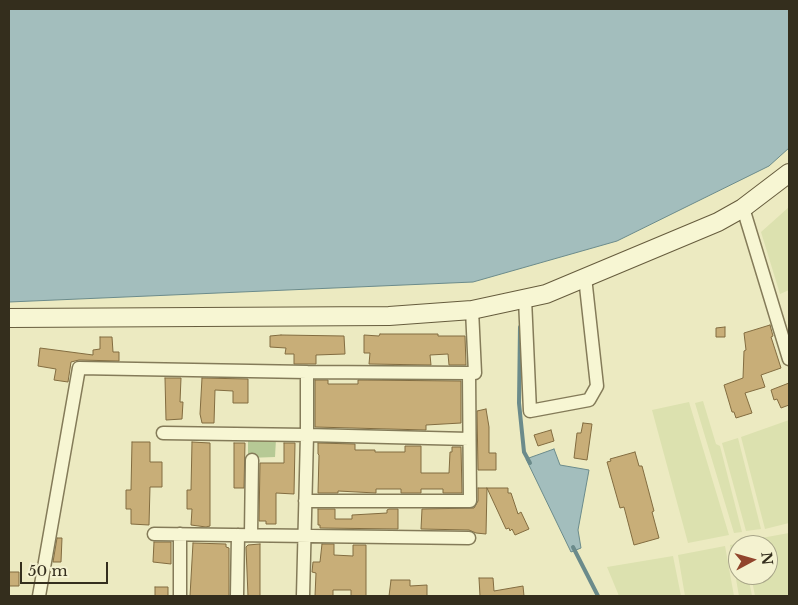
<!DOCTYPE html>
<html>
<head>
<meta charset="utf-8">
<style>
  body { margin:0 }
  #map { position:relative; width:798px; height:605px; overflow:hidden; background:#eceac1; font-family:"Libre Baskerville",serif }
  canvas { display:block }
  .frame { position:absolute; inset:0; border:10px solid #342e1d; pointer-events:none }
  .north { position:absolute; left:728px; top:535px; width:50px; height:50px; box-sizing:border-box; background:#f4f2d0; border:1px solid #a7a488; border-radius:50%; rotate:84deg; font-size:14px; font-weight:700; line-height:20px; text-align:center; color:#342e1d }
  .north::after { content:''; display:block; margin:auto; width:18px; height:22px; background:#91452c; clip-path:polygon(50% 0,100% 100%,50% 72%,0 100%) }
  .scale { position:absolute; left:20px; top:562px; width:88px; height:22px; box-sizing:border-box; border:2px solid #342e1d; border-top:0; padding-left:6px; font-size:15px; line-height:18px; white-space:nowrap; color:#342e1d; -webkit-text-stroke:4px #f4f2d0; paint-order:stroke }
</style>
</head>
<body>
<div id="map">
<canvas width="798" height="605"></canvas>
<div class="frame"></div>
<div class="north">N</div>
<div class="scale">50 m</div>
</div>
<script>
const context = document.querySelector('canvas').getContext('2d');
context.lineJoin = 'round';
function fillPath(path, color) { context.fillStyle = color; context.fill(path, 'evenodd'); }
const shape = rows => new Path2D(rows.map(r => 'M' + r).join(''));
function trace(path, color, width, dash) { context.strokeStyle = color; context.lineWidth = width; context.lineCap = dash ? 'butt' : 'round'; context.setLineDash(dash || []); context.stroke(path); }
fillPath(shape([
  [789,207,789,290,780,294,761,232],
  [703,401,716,444,720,446,742,532,734,533,695,403],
  [689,402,729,535,688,543,652,410],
  [789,420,789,523,765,529,741,437],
  [738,438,761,529,746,531,722,443],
  [789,533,789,596,755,596,751,575,768,575,768,545,746,545,745,541],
  [743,543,743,545,738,545,738,575,748,575,752,596,739,596,730,545],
  [725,546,734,596,685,596,678,555],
  [673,556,681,596,619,596,607,567]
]), '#dce1af');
fillPath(shape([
  [248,438,276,439,275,457,248,458]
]), '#b6c995');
const water = shape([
  [9,9,789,9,789,148,769,166,617,241,473,282,9,302,9,9],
  [554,449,560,465,589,470,578,530,581,548,571,552,526,459,554,449]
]);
fillPath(water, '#a3bebd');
trace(water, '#6b8b8b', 1);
trace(shape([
  [520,327,519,403,524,452,530,463],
  [573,547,598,596]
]), '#6b8b8b', 4);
const building = shape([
  [770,325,773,336,771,337,781,368,761,375,765,387,745,393,752,413,736,418,734,412,732,412,724,385,743,378,744,351,746,350,744,333,770,325],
  [725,327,725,337,716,337,716,328,725,327],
  [380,334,438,334,438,336,465,336,466,365,449,365,448,354,430,355,431,365,369,364,370,353,364,353,364,335,379,336,380,334],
  [281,335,344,336,345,354,316,355,316,364,294,364,294,354,285,354,286,348,270,347,270,336,281,335],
  [100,337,112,337,113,352,119,352,119,361,79,360,71,362,68,382,54,380,56,369,38,366,40,348,93,355,93,350,100,349,100,337],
  [165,378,181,378,180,402,183,402,182,419,166,420,165,378],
  [202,378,248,379,248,403,233,403,233,391,215,390,214,423,202,423,200,414,202,378],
  [315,380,328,380,328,384,358,384,358,380,461,381,461,423,426,425,426,430,315,427,315,380],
  [789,383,789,405,781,408,777,399,774,400,771,390,789,383],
  [486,409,489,427,489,453,496,453,496,470,478,470,477,411,486,409],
  [583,423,592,424,587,460,574,458,577,433,581,433,583,423],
  [551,430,554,441,538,446,534,435,551,430],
  [132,442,150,442,150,462,162,462,162,487,150,487,149,525,131,524,131,509,126,509,126,490,131,490,132,442],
  [192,442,210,443,210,526,206,527,191,525,192,509,187,509,187,490,191,490,192,442],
  [234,443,245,443,244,488,234,488,234,443],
  [284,443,295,443,294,494,276,493,276,524,266,524,266,521,259,521,260,463,284,463,284,443],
  [318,443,355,444,355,450,375,450,375,452,405,452,405,446,421,446,421,473,449,473,450,452,452,452,452,447,461,447,462,493,443,493,443,489,421,489,421,493,401,493,401,489,376,489,376,493,338,491,338,493,318,493,319,455,318,454,318,443],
  [635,452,639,466,642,466,654,511,652,512,659,538,634,545,624,507,620,508,607,462,611,461,610,459,635,452],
  [478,488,487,488,486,534,476,533,469,530,421,529,422,509,474,508,478,501,478,488],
  [487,488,508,488,508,493,511,493,518,514,521,512,529,529,515,535,512,529,510,531,509,528,506,529,487,488],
  [318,509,335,509,335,519,352,519,352,515,387,513,387,510,389,509,398,509,398,529,320,528,320,525,318,525,318,509],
  [57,538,62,538,61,562,53,562,57,538],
  [154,542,171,542,171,564,153,562,154,542],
  [193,543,226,544,226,547,229,548,229,596,190,596,193,543],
  [260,544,260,596,248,596,246,547,248,545,260,544],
  [322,544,334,544,334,555,353,556,353,545,366,545,366,596,351,596,351,590,333,590,333,596,315,596,316,573,312,572,313,562,320,562,322,544],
  [9,572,19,572,19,586,9,586,9,572],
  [479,578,493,578,494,591,523,586,524,596,480,596,479,578],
  [391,580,410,580,410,586,427,585,427,596,389,596,391,580],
  [155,587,168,587,168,596,155,596,155,587]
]);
fillPath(building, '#c8ae78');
trace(building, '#826c40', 1);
const street = shape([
  [743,208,789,359],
  [525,299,530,411,589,400,597,386,585,277],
  [163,433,307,435,307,372,469,373],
  [305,501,470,501,469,373,475,373,472,310],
  [154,534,469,538],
  [251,535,252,460],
  [39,596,79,368,307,372],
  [180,596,180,534],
  [237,596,238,535],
  [303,596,307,435,469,439]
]);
const secondary = shape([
  [9,318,389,316,472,310,546,294,718,222,743,208,789,173]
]);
trace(street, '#847b59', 15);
trace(secondary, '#665c3d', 20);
trace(street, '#f7f6d3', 12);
trace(secondary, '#f7f6d3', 18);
</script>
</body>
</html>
